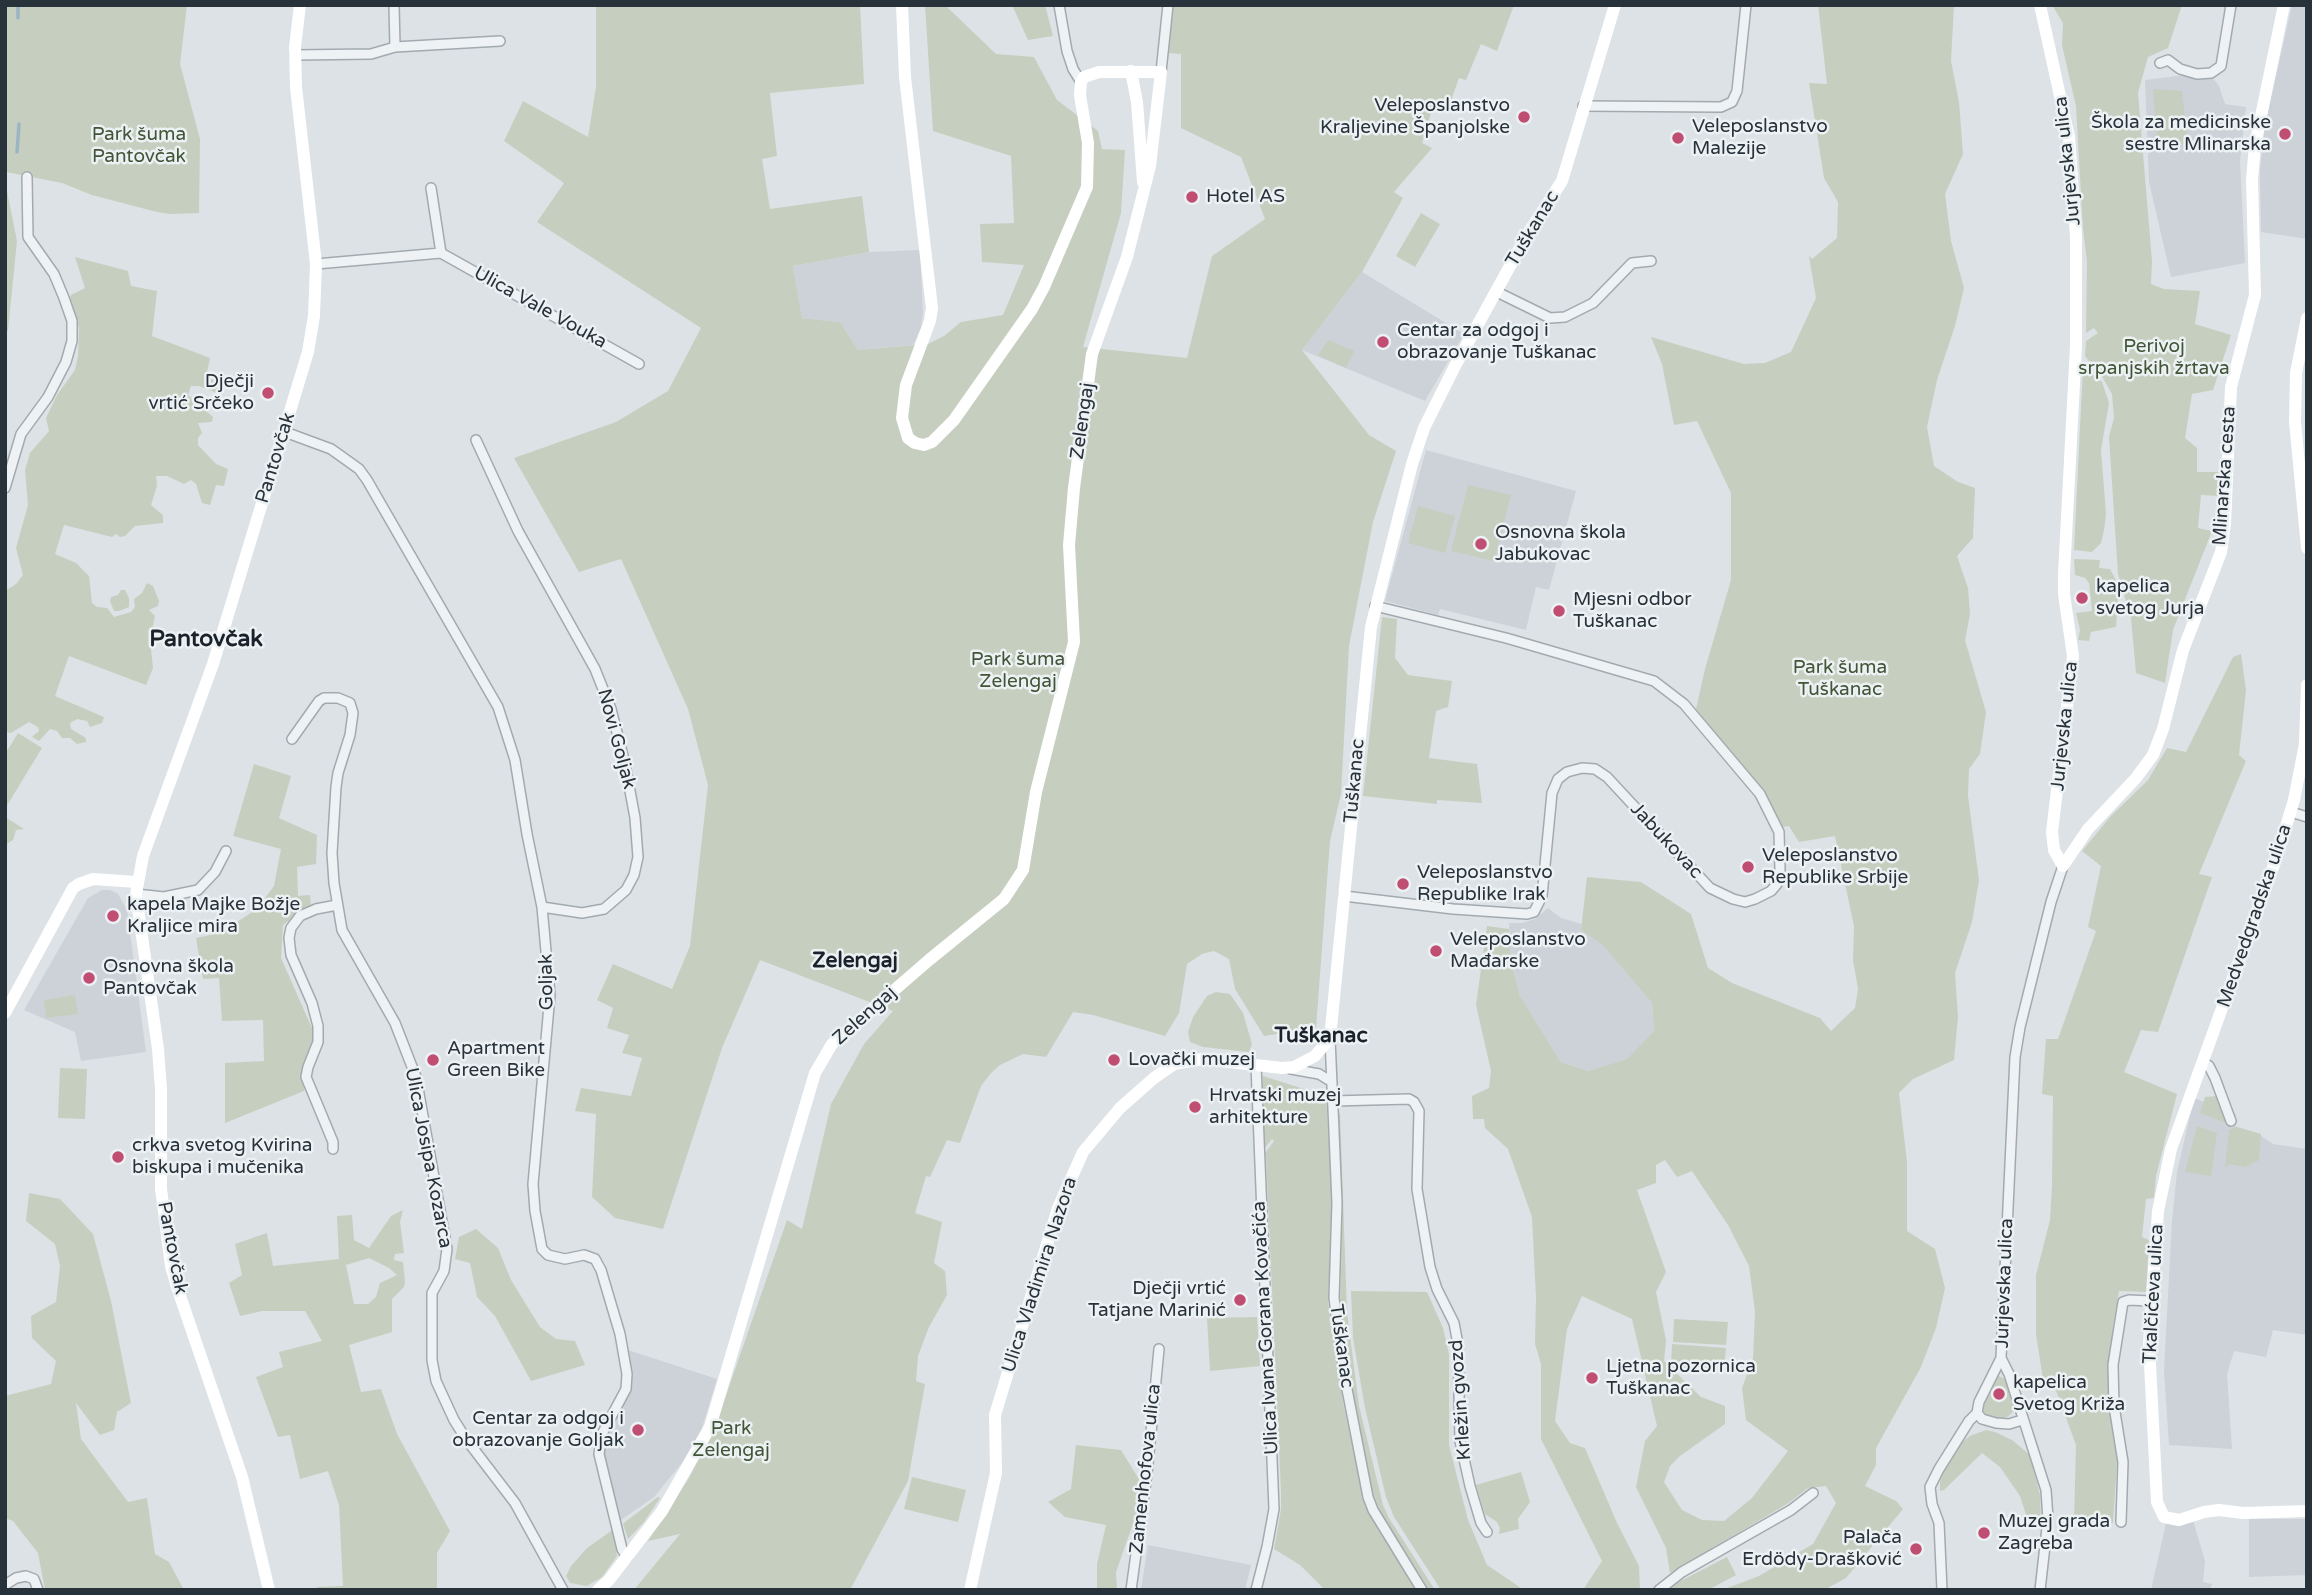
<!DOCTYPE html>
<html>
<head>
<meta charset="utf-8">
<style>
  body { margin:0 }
  #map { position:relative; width:2312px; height:1595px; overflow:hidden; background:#dde2e6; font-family:"Varela Round",sans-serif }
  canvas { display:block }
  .frame { position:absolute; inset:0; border:7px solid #28323b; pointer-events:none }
</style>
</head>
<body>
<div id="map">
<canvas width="2312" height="1595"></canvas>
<div class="frame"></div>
</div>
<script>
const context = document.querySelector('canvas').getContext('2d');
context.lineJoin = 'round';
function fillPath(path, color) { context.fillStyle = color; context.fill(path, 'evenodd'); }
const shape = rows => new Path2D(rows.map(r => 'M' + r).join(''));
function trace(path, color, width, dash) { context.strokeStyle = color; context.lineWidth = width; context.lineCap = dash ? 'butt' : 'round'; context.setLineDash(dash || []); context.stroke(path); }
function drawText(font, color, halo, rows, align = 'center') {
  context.font = font + ' "Varela Round",sans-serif'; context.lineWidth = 5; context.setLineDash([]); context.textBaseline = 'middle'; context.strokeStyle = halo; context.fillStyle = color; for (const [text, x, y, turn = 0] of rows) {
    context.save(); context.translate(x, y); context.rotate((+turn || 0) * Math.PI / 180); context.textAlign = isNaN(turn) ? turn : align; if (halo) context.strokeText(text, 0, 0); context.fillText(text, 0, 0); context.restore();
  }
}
fillPath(shape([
  [2292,5,2307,5,2307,239,2261,232,2260,170,2265,125],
  [2208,72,2219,86,2225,104,2246,107,2240,161,2245,263,2171,277,2149,182,2145,80],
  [920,250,923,313,921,328,913,345,858,350,840,322,802,318,793,266,869,252],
  [1362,272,1464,334,1425,401,1302,350],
  [1426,450,1576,491,1549,590,1536,587,1526,630,1440,609,1438,615,1385,601],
  [102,890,110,890,118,894,127,910,146,1052,81,1061,75,1032,24,1010,88,898],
  [1548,908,1561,918,1582,924,1581,930,1603,944,1652,1003,1654,1031,1628,1059,1588,1071,1561,1062,1520,996,1511,962,1509,923,1522,923,1535,919],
  [2194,1098,2236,1114,2231,1125,2257,1133,2273,1144,2307,1149,2307,1335,2273,1330,2266,1357,2234,1351,2227,1374,2232,1449,2169,1445,2164,1370,2172,1221,2177,1172],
  [628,1350,717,1379,701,1431,681,1464,654,1497,621,1520,602,1454,603,1441,622,1408,630,1386],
  [2249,1519,2307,1519,2307,1575,2249,1577],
  [2193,1520,2205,1561,2203,1582,2212,1584,2210,1590,2151,1590,2166,1523],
  [1148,1545,1251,1565,1245,1590,1141,1590]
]), '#ccd2d7');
fillPath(shape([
  [5,5,187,5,180,64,200,139,199,213,170,214,157,212,92,195,62,183,6,172,7,191,17,241,8,330,5,336],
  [596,5,860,5,864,84,770,93,777,156,762,159,770,209,862,196,869,252,793,266,802,318,840,322,858,350,928,344,944,336,961,322,1003,315,1024,265,982,262,980,224,1014,223,1011,156,933,131,925,5,947,7,996,54,1034,57,1057,100,1098,131,1102,149,1125,150,1121,213,1083,347,1187,358,1212,256,1265,219,1241,157,1181,128,1181,54,1169,53,1171,5,1514,5,1497,51,1481,44,1466,80,1459,78,1448,109,1434,103,1422,143,1432,148,1394,192,1403,198,1362,272,1302,350,1369,435,1396,451,1373,522,1349,646,1341,794,1330,841,1316,1028,1264,1036,1235,989,1229,959,1214,951,1202,954,1187,964,1179,1013,1165,1036,1093,1015,1073,1012,1046,1057,1023,1054,1000,1065,991,1073,981,1086,960,1143,947,1140,930,1177,926,1176,915,1213,942,1222,934,1263,945,1271,947,1295,929,1327,918,1356,916,1381,925,1384,908,1481,850,1590,634,1590,680,1534,648,1541,689,1478,715,1427,787,1220,802,1229,831,1104,864,1044,893,1011,760,960,722,1048,663,1229,615,1218,592,1197,596,1114,575,1111,581,1088,631,1096,642,1058,622,1053,629,1035,607,1028,613,1008,597,1000,613,964,672,989,690,946,708,785,688,709,621,559,579,572,514,458,616,422,668,391,701,328,537,222,564,183,504,141,523,101,588,137,596,87],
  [1012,5,1045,5,1053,36,1028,40],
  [1818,5,1954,5,1951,61,1959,102,1963,154,1945,194,1951,241,1964,288,1955,326,1937,380,1927,427,1934,466,1958,482,1975,488,1973,538,1957,556,1968,588,1970,614,1965,640,1986,712,1980,754,1969,769,1968,796,1979,880,1972,922,1955,973,1958,1017,1954,1060,1913,1079,1899,1093,1907,1162,1907,1231,1935,1249,1945,1288,1936,1328,1921,1367,1876,1448,1876,1465,1865,1486,1896,1501,1903,1509,1846,1578,1824,1590,1722,1590,1759,1576,1813,1544,1836,1503,1826,1486,1808,1488,1787,1504,1670,1573,1666,1548,1636,1487,1645,1441,1657,1426,1632,1319,1582,1296,1567,1329,1555,1421,1570,1443,1585,1448,1617,1523,1639,1566,1640,1590,1583,1590,1602,1561,1541,1439,1541,1364,1535,1344,1536,1297,1532,1217,1508,1149,1485,1128,1484,1119,1473,1119,1472,1096,1489,1088,1491,1071,1476,1005,1487,926,1509,929,1511,962,1520,996,1561,1062,1588,1071,1627,1059,1654,1031,1652,1003,1603,945,1581,930,1587,877,1641,882,1691,914,1708,968,1732,983,1820,1018,1831,1031,1855,1008,1858,989,1853,960,1854,926,1835,836,1799,842,1789,826,1783,827,1767,796,1699,718,1696,709,1705,669,1731,580,1731,493,1697,421,1674,425,1662,364,1651,337,1744,364,1765,363,1791,352,1816,298,1809,256,1812,259,1837,238,1838,202,1824,178,1809,83,1827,84],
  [1665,1160,1677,1177,1692,1171,1728,1225,1749,1266,1755,1312,1753,1358,1742,1388,1746,1420,1788,1451,1752,1498,1724,1521,1702,1520,1682,1510,1664,1482,1670,1466,1680,1456,1725,1424,1725,1406,1701,1397,1671,1368,1724,1370,1726,1348,1672,1344,1671,1367,1664,1361,1666,1340,1656,1292,1666,1272,1637,1190,1656,1183,1656,1165],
  [2052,5,2182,5,2168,48,2148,57,2138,93,2152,261,2151,284,2164,289,2200,291,2195,324,2231,335,2213,390,2192,394,2185,438,2197,448,2197,472,2219,472,2219,496,2201,495,2198,528,2212,531,2173,630,2165,683,2136,673,2131,618,2118,574,2109,437,2114,418,2112,394,2099,371,2093,367,2085,356,2086,341,2098,333,2094,328,2086,333,2087,262,2083,229,2076,106,2062,45,2063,23],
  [2153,89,2182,91,2188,145,2157,140],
  [1421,213,1440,224,1415,267,1396,256],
  [75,257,128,271,131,286,157,291,152,336,210,358,206,377,225,385,222,395,199,386,191,386,188,395,213,417,212,422,198,423,202,433,198,438,198,445,216,464,228,469,224,486,216,485,210,505,202,503,196,484,191,480,184,484,167,476,156,476,157,486,151,505,163,515,163,523,135,526,125,536,120,537,116,534,112,537,64,525,55,554,76,563,89,576,92,603,97,607,107,608,114,617,131,612,135,607,134,599,142,593,147,583,153,586,159,601,158,606,149,610,155,616,150,639,153,668,146,685,69,656,55,696,104,717,102,723,90,727,87,721,77,719,70,723,71,729,86,738,86,742,77,744,70,738,62,738,57,731,50,729,39,741,32,737,39,731,38,727,29,722,11,733,5,732,5,591,16,584,23,575,16,548,28,505,25,470,30,453,49,431,46,418,57,395,75,370,78,356,79,328,70,298,71,295,85,288],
  [1328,340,1354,351,1346,368,1318,355],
  [2083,367,2102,382,2109,403,2101,450,2106,514,2104,530,2101,543,2092,552,2074,550],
  [1468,485,1511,495,1494,561,1451,551],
  [1418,506,1455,516,1445,553,1408,543],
  [2074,559,2100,560,2099,568,2110,569,2119,586,2116,627,2091,632,2089,641,2078,640,2080,630,2076,613,2092,611,2089,583,2085,578,2075,575],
  [121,590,125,590,129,598,129,607,119,611,114,611,110,601,111,597,118,595],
  [1382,617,1397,619,1395,658,1408,675,1452,681,1448,707,1436,711,1429,758,1477,764,1482,803,1437,800,1437,804,1363,796],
  [2241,654,2246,690,2239,755,2246,761,2199,874,2212,877,2158,1032,2141,1030,2124,1072,2177,1094,2156,1176,2154,1198,2146,1199,2142,1237,2149,1240,2146,1292,2119,1291,2113,1326,2109,1400,2118,1447,2113,1523,2074,1521,2076,1445,2054,1385,2043,1379,2036,1334,2036,1275,2050,1220,2052,1186,2053,1096,2042,1094,2046,1039,2058,1039,2096,931,2088,927,2101,866,2082,851,2111,816,2148,780,2167,748,2186,752,2233,657],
  [18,733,42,748,6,807,5,754],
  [254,764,291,776,279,818,317,835,316,864,297,867,298,896,310,895,311,905,283,925,281,958,315,1035,304,1091,225,1123,225,1063,264,1061,263,1020,222,1021,219,978,203,979,196,938,220,933,257,909,274,886,281,849,233,836],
  [5,817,24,829,16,830,13,840,5,845],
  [1216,992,1230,994,1243,1013,1252,1044,1249,1052,1203,1047,1190,1042,1188,1032,1193,1017,1207,996],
  [75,995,78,1014,46,1018,44,1000],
  [60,1068,87,1069,85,1119,58,1118],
  [1263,1076,1326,1096,1332,1194,1328,1302,1343,1402,1365,1506,1415,1590,1325,1590,1300,1565,1274,1549,1281,1509,1281,1493,1266,1156,1263,1156,1274,1141,1272,1139,1263,1150,1261,1097],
  [2217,1096,2227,1123,2200,1113,2205,1097],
  [1338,1113,1340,1113,1347,1312,1359,1406,1383,1505,1389,1518,1435,1590,1429,1590,1381,1514,1373,1493,1363,1447,1347,1365,1340,1307,1342,1232],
  [2197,1126,2217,1133,2211,1176,2185,1172],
  [2236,1127,2261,1134,2259,1160,2245,1167,2230,1164,2225,1167,2229,1130],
  [29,1193,60,1199,93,1234,111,1301,131,1403,117,1412,114,1430,100,1435,76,1403,81,1439,128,1502,147,1498,155,1554,169,1562,184,1590,45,1590,38,1553,13,1521,5,1518,5,1396,51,1384,56,1361,32,1338,31,1316,56,1302,60,1266,55,1244,26,1221],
  [403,1210,400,1222,404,1253,395,1254,394,1260,403,1262,405,1282,404,1287,392,1299,392,1332,349,1345,361,1392,381,1389,397,1434,450,1531,437,1553,437,1590,317,1590,317,1587,343,1586,339,1505,328,1471,300,1479,290,1435,278,1437,256,1377,283,1367,279,1352,322,1341,305,1311,262,1311,240,1316,229,1283,242,1275,235,1244,267,1233,273,1266,339,1259,337,1216,352,1215,354,1240,369,1248,391,1216],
  [369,1258,389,1268,397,1275,380,1283,376,1297,368,1304,354,1304,346,1265],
  [476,1229,498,1248,511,1280,540,1327,556,1339,575,1341,585,1365,531,1381,495,1316,477,1297,470,1263,455,1259,459,1237],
  [1351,1291,1427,1292,1443,1328,1449,1354,1449,1445,1468,1520,1487,1565,1524,1590,1441,1590,1394,1517,1386,1497,1365,1408,1353,1338],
  [1257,1317,1260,1366,1210,1371,1207,1318],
  [1674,1319,1728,1322,1726,1345,1673,1342],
  [1999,1376,2005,1379,2015,1410,2007,1417,2001,1419,1985,1415,1983,1409,1992,1383,1996,1377],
  [1986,1430,1995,1432,2012,1440,2030,1455,2040,1495,2041,1521,2028,1521,2020,1496,2000,1467,1982,1453,1944,1490,1940,1491,1940,1482,1948,1460,1962,1442,1970,1436],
  [1076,1445,1121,1450,1140,1481,1134,1521,1116,1572,1117,1590,1097,1590,1097,1564,1106,1525,1065,1517,1048,1502,1071,1489],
  [1521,1472,1530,1502,1518,1519,1519,1529,1499,1534,1500,1528,1497,1522,1485,1514,1476,1485],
  [912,1477,966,1490,958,1522,904,1509],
  [658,1497,660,1498,644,1522,628,1539,623,1524,625,1522],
  [614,1529,617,1556,602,1577,587,1586,570,1583,566,1576,571,1566,587,1548],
  [1727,1557,1736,1575,1708,1590,1673,1590,1671,1586]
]), '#c6cfbf');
trace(shape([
  [18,5,18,18],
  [17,152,19,124]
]), '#9bb5c3', 3.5);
const street = shape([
  [1059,5,1067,51,1073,69,1081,82],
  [395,47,500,41],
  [295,55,371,54,395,47,394,5],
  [2160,63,2168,60,2180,69,2197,74,2211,73,2221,66,2231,5],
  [1161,72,1168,5],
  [1583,106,1721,107,1732,102,1737,91,1746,5],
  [431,188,441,253],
  [316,264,441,253,639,364],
  [1497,292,1550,318,1565,317,1593,303,1632,263,1651,261],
  [285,432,331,449,359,469,367,480,498,707,515,760,527,834,542,907,550,995,533,1184,535,1211,542,1249,548,1255,565,1259,584,1255,595,1259,601,1270,620,1334,627,1374,626,1389,602,1434,599,1454,622,1549,627,1557],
  [476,440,518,531,595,669,611,709,625,764,635,818,638,857,634,875,626,890,604,909,582,913,542,907],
  [5,488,21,434,48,397,66,362,72,341,72,321,64,298,54,274,28,237,27,177],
  [292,739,319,701,324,698,338,698,350,703,353,713,350,735,338,773,336,787,332,853,334,883,342,930,395,1023,416,1077,447,1249,444,1271,432,1293,432,1360,436,1381,454,1420,466,1439,515,1503,563,1590],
  [2291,812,2307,817],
  [136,894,164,897,198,890,215,872,226,851],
  [1344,896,1453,909,1527,914,1534,912,1542,896,1552,793,1558,779,1567,772,1582,768,1595,769,1607,777,1710,888,1733,899,1745,902,1755,899,1771,891,1777,884,1780,869,1779,832,1760,794,1684,704,1654,681,1506,638,1375,606],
  [1330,1038,1337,1203,1334,1298,1344,1374,1368,1497,1373,1510,1422,1590],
  [2203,1062,2209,1066,2215,1078,2231,1121],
  [1256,1065,1274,1509,1267,1547,1256,1590],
  [1291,1069,1319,1074,1332,1082],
  [1333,1101,1409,1099,1414,1102,1419,1111,1417,1189,1430,1267,1437,1289,1454,1323,1458,1344,1460,1441,1470,1486,1481,1523,1487,1532],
  [333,1149,333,1142,306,1077,308,1067,318,1042,318,1026,312,1003,291,955,289,938,291,928,300,916,316,909,337,905],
  [2001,1358,2009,1374,2046,1490,2048,1519,2040,1590],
  [1977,1413,1982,1419,1996,1423,2009,1424,2022,1420],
  [2121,1522,2123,1462,2114,1406,2113,1365,2123,1302,2129,1300,2150,1301],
  [5,1585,16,1578,26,1576,34,1579,38,1590],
  [1131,1590,1147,1474,1159,1349],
  [1659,1590,1682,1572,1791,1510,1813,1493],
  [1942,1590,1939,1523,1932,1504,1930,1487,1939,1469,1969,1421,1977,1413,1979,1402,2001,1358,2015,1057,2020,1027,2051,902,2063,866]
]);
trace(street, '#a3aaaf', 12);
trace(street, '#eff2f4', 9);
trace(shape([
  [2040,5,2069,137,2076,236,2076,346,2064,574,2064,594,2073,656,2052,832,2054,850,2063,866,2088,829,2136,778,2153,755,2163,729,2183,650,2221,552,2225,524,2231,387,2255,295,2252,180,2255,145,2284,5],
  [1131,71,1137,102,1143,182],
  [2307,318,2296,373,2295,422,2307,548],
  [2307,685,2305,744,2294,800,2276,859,2171,1149,2158,1211,2149,1344,2157,1502,2164,1517,2179,1520,2204,1512,2219,1510,2243,1513,2307,1511],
  [5,1013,73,888,79,884,93,879,136,882],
  [269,1590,242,1477,177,1287,171,1266,161,1189,161,1089,158,1049,136,894,143,856,213,664,308,352,314,316,316,264,296,87,295,47,300,5],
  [598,1590,609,1580,662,1511,710,1427,815,1073,832,1044,929,960,1004,899,1023,870,1036,792,1074,642,1069,545,1074,488,1092,354,1127,257,1150,166,1161,72,1099,72,1084,77,1081,82,1080,95,1088,143,1087,187,1044,287,1032,309,954,420,932,442,924,445,915,443,908,438,902,418,906,385,930,321,932,308,905,77,902,5],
  [970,1590,996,1473,995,1415,1058,1208,1083,1152,1120,1108,1154,1078,1174,1064,1203,1059,1282,1068,1294,1067,1315,1056,1330,1038,1371,627,1412,464,1424,428,1455,366,1527,235,1562,181,1615,5]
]), '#fff', 12);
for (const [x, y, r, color] of [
  [1524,117,7,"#c04d72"],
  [2285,134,7,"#c04d72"],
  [1678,138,7,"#c04d72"],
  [1192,197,7,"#c04d72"],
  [1383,342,7,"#c04d72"],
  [268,393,7,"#c04d72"],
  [1481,544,7,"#c04d72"],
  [2082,598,7,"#c04d72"],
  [1559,611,7,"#c04d72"],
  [1748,867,7,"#c04d72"],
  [1403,884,7,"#c04d72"],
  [113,916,7,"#c04d72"],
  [1436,951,7,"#c04d72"],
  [89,978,7,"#c04d72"],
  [433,1060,7,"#c04d72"],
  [1114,1060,7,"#c04d72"],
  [1195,1107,7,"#c04d72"],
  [118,1157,7,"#c04d72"],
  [1240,1300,7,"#c04d72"],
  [1592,1378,7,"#c04d72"],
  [1999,1394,7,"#c04d72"],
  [638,1430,7,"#c04d72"],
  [1984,1533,7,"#c04d72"],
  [1916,1549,7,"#c04d72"]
]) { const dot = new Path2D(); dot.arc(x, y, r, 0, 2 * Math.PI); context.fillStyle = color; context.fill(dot); trace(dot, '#ecf1f3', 2.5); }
drawText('19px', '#28323b', '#ecf1f3', [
  ["Veleposlanstvo",1510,106,"right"],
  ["Kraljevine Španjolske",1510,128,"right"],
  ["Škola za medicinske",2271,123,"right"],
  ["sestre Mlinarska",2271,145,"right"],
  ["Veleposlanstvo",1692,127],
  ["Malezije",1692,149],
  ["Hotel AS",1206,197],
  ["Centar za odgoj i",1397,331],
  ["obrazovanje Tuškanac",1397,353],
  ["Dječji",254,382,"right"],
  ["vrtić Srčeko",254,404,"right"],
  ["Osnovna škola",1495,533],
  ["Jabukovac",1495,555],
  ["kapelica",2096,587],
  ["svetog Jurja",2096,609],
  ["Mjesni odbor",1573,600],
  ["Tuškanac",1573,622],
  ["Veleposlanstvo",1762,856],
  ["Republike Srbije",1762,878],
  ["Veleposlanstvo",1417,873],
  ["Republike Irak",1417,895],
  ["kapela Majke Božje",127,905],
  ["Kraljice mira",127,927],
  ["Veleposlanstvo",1450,940],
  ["Mađarske",1450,962],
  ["Osnovna škola",103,967],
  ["Pantovčak",103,989],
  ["Apartment",447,1049],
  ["Green Bike",447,1071],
  ["Lovački muzej",1128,1060],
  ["Hrvatski muzej",1209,1096],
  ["arhitekture",1209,1118],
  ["crkva svetog Kvirina",132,1146],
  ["biskupa i mučenika",132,1168],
  ["Dječji vrtić",1226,1289,"right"],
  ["Tatjane Marinić",1226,1311,"right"],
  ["Ljetna pozornica",1606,1367],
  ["Tuškanac",1606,1389],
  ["kapelica",2013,1383],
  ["Svetog Križa",2013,1405],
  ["Centar za odgoj i",624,1419,"right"],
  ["obrazovanje Goljak",624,1441,"right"],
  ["Muzej grada",1998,1522],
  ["Zagreba",1998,1544],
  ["Palača",1902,1538,"right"],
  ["Erdödy-Drašković",1902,1560,"right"]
], 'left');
drawText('19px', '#425537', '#ecf1f3', [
  ["Park šuma",139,135],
  ["Pantovčak",139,157],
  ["Perivoj",2154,347],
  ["srpanjskih žrtava",2154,369],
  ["Park šuma",1018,660],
  ["Zelengaj",1018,682],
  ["Park šuma",1840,668],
  ["Tuškanac",1840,690],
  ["Park",731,1429],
  ["Zelengaj",731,1451]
]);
drawText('19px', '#28323b', '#ecf1f3', [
  ["Jurjevska ulica",2068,161,-96],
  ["Tuškanac",1533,229,-59],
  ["Ulica Vale Vouka",540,308,29],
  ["Zelengaj",1083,421,-82],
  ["Pantovčak",276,458,-73],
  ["Mlinarska cesta",2225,476,-86],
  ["Jurjevska ulica",2065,726,-84],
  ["Novi Goljak",616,739,75],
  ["Tuškanac",1355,781,-85],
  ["Jabukovac",1666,841,47],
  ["Medvedgradska ulica",2255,916,-71],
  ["Goljak",547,982,-91],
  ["Zelengaj",865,1016,-42],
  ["Ulica Josipa Kozarca",428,1158,79],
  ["Pantovčak",172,1248,79],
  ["Ulica Vladimira Nazora",1040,1275,-72],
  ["Jurjevska ulica",2005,1283,-88],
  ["Tkalčićeva ulica",2154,1294,-87],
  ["Ulica Ivana Gorana Kovačića",1266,1328,-93],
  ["Tuškanac",1341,1346,82],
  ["Krležin gvozd",1461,1400,-94],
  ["Zamenhofova ulica",1146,1469,-84]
]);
drawText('bold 21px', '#1a232b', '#ecf1f3', [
  ["Zelengaj",855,961],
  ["Tuškanac",1321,1036]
]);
drawText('bold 23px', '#1a232b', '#ecf1f3', [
  ["Pantovčak",206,640]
]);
</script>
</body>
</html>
